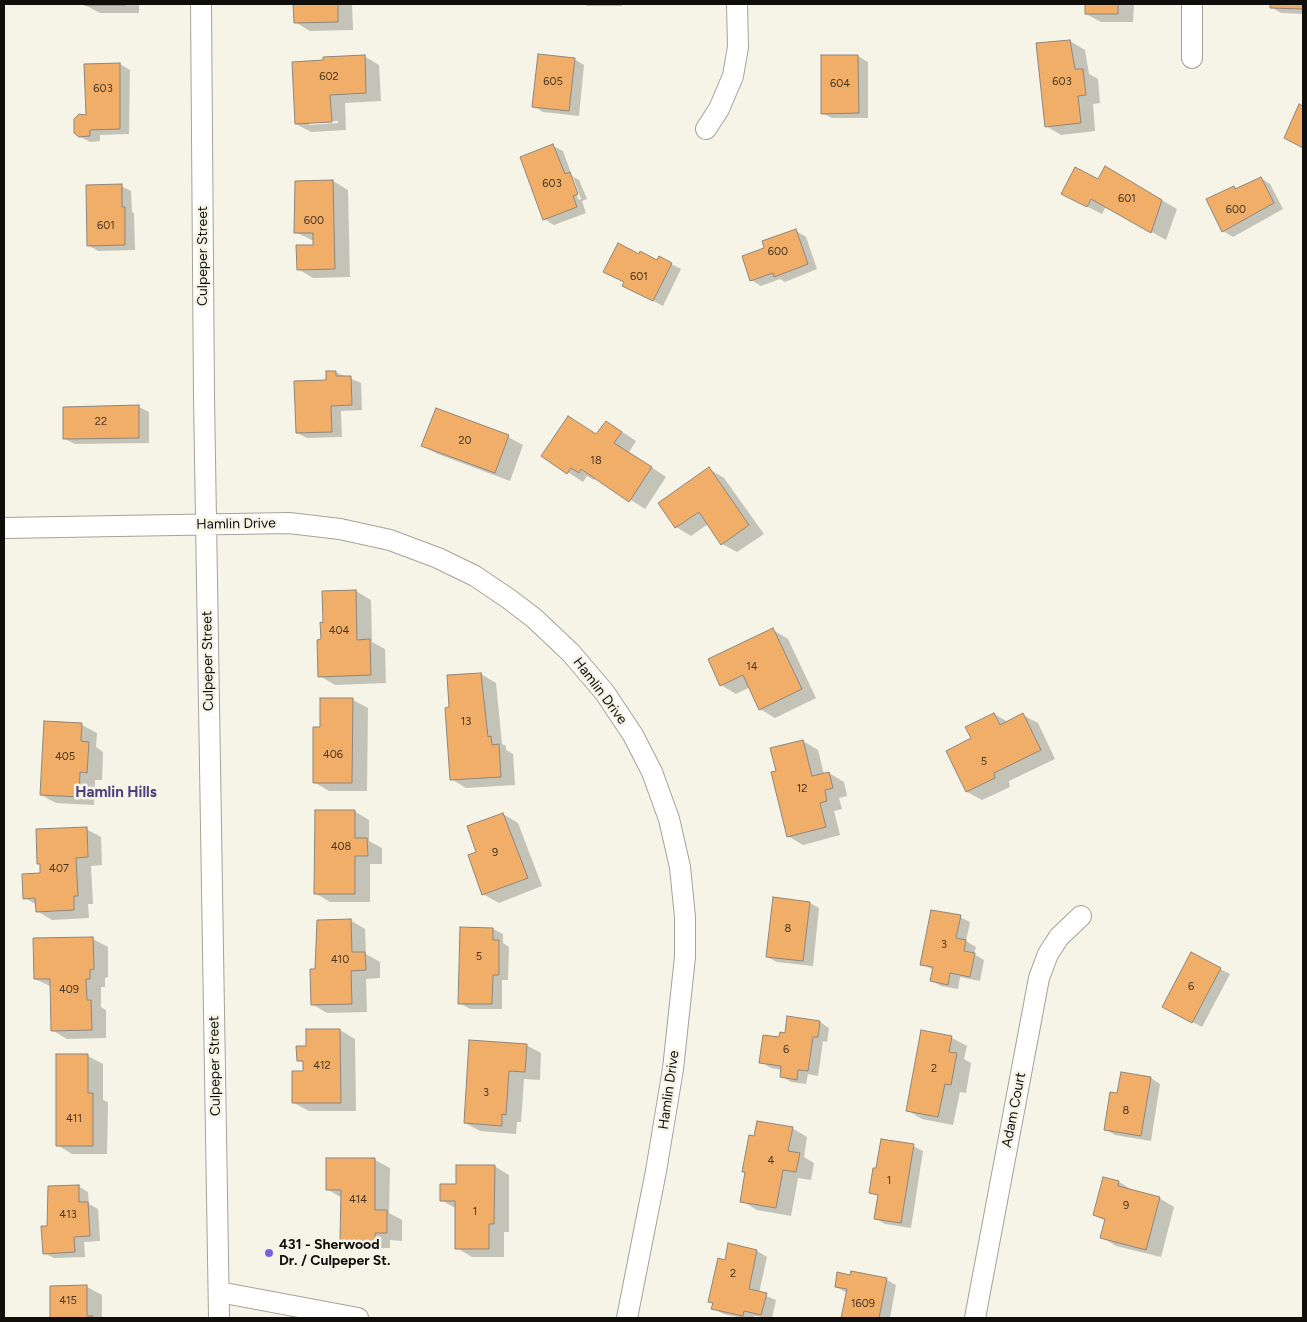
<!DOCTYPE html>
<html>
<head>
<meta charset="utf-8">
<style>
  body { margin:0 }
  #map { position:relative; width:1307px; height:1322px; overflow:hidden; background:#f6f4e7; font-family:Figtree,sans-serif }
  canvas { display:block }
  .frame { position:absolute; inset:0; border:5px solid #0f0e0a; pointer-events:none }
</style>
</head>
<body>
<div id="map">
<canvas width="1307" height="1322"></canvas>
<div class="frame"></div>
</div>
<script>
const context = document.querySelector('canvas').getContext('2d');
context.lineJoin = 'round';
function fillPath(path, color) { context.fillStyle = color; context.fill(path, 'evenodd'); }
const shape = rows => new Path2D(rows.map(r => 'M' + r).join(''));
function trace(path, color, width, dash) { context.strokeStyle = color; context.lineWidth = width; context.lineCap = dash ? 'butt' : 'round'; context.setLineDash(dash || []); context.stroke(path); }
function drawText(font, color, halo, rows, align = 'center') {
  context.font = font + ' Figtree,sans-serif'; context.lineWidth = 5; context.setLineDash([]); context.textBaseline = 'middle'; context.strokeStyle = halo; context.fillStyle = color; for (const [text, x, y, turn = 0] of rows) {
    context.save(); context.translate(x, y); context.rotate((+turn || 0) * Math.PI / 180); context.textAlign = isNaN(turn) ? turn : align; if (halo) context.strokeText(text, 0, 0); context.fillText(text, 0, 0); context.restore();
  }
}
fillPath(shape([
  [139,4,139,13,100,13,85,5],
  [294,4,352,4,353,30,310,31,295,22],
  [583,4,622,4,622,6,587,6],
  [1087,4,1134,4,1133,22,1101,22,1086,14],
  [1271,4,1303,4,1303,14,1281,13,1271,7],
  [1070,41,1085,50,1089,74,1098,79,1100,103,1093,104,1095,131,1061,135,1046,126],
  [364,56,379,65,381,101,345,103,346,130,311,132,296,124],
  [338,121,338,123,309,125,309,122],
  [858,56,868,62,868,118,832,118,822,113],
  [574,59,584,65,579,116,543,112,533,106],
  [120,64,130,70,129,134,100,135,100,141,90,142,79,136,87,116],
  [553,146,563,151,572,176,579,180,587,199,582,201,586,213,554,225,544,219],
  [570,177,573,177,581,199,579,200],
  [1106,168,1177,209,1166,240,1106,206,1102,214,1078,202,1099,181],
  [1261,178,1270,184,1283,209,1233,237,1223,231,1234,187,1238,190],
  [333,181,348,190,350,277,313,278,298,269,314,246,314,241,295,232],
  [121,186,131,191,132,212,134,213,135,250,98,251,88,245],
  [796,231,806,237,817,269,785,282,780,279,761,286,751,280,766,248],
  [639,255,671,264,681,269,663,306,634,291],
  [335,372,361,383,362,410,341,411,342,437,307,438,297,433,327,381],
  [139,407,149,412,149,443,75,444,65,439],
  [569,417,597,435,606,422,621,431,636,441,629,452,666,477,645,509,596,478,594,480,587,476,583,482,543,456],
  [508,437,523,445,510,481,438,454,423,446],
  [709,469,724,478,764,534,737,552,722,544,708,524,691,536,676,527],
  [356,591,371,600,372,642,385,649,386,683,335,685,320,676,324,624],
  [773,630,788,639,816,698,775,718,760,709,750,687,736,694,721,685],
  [481,674,496,683,502,744,506,746,506,750,513,754,515,785,466,788,451,779,451,708],
  [353,700,368,708,367,791,329,791,314,782,322,728],
  [994,714,1008,722,1023,715,1038,723,1055,759,1009,781,1010,787,982,800,967,792,947,751,972,738],
  [82,725,97,733,96,747,103,752,102,780,95,780,94,805,56,803,41,795],
  [803,741,818,750,824,774,829,773,844,782,847,796,839,798,842,809,834,811,840,835,803,845,788,836,777,772],
  [354,811,369,820,369,841,382,848,382,864,370,864,370,902,330,902,315,893],
  [503,814,518,823,542,886,499,903,483,894,478,852],
  [86,829,101,837,102,865,91,866,93,904,88,904,89,918,52,920,37,911,37,905,25,898],
  [810,903,819,908,813,966,777,962,767,957],
  [960,917,970,922,966,941,976,947,974,954,984,960,980,981,960,977,958,989,941,986,932,981,934,970,921,964],
  [350,920,365,929,366,954,380,962,380,978,366,979,367,1012,327,1013,312,1004],
  [493,929,503,934,503,943,509,947,508,980,502,980,502,1009,470,1009,460,1003],
  [93,939,108,947,108,977,105,978,105,987,101,987,101,1007,106,1010,106,1038,67,1039,52,1030,52,987,35,979],
  [1220,969,1230,974,1202,1027,1173,1012],
  [820,1022,829,1028,827,1042,823,1041,818,1076,808,1074,806,1084,791,1082,781,1076,782,1070,771,1068,761,1062,786,1034],
  [340,1030,355,1039,356,1111,309,1111,294,1103,304,1073,304,1063,298,1060,307,1048],
  [952,1038,967,1046,964,1059,971,1063,966,1093,960,1092,953,1125,922,1119,907,1110],
  [526,1045,541,1053,540,1080,524,1079,521,1122,517,1122,516,1134,480,1131,465,1123],
  [58,1056,88,1056,103,1064,103,1100,108,1102,107,1154,72,1154,57,1145],
  [1151,1078,1160,1084,1151,1141,1115,1135,1105,1129,1118,1095],
  [792,1128,807,1137,804,1157,814,1163,811,1180,798,1178,791,1216,757,1210,742,1201,746,1173,743,1171,755,1138],
  [913,1146,923,1151,911,1228,885,1224,875,1218,879,1197,870,1192,877,1170],
  [375,1160,390,1168,389,1213,402,1220,402,1241,390,1240,390,1248,357,1248,342,1239,342,1198,327,1189],
  [494,1166,509,1175,509,1232,504,1232,504,1257,472,1257,457,1248,457,1209,441,1200,457,1185],
  [1103,1179,1119,1182,1134,1191,1159,1198,1174,1207,1161,1257,1116,1246,1102,1237,1106,1221,1094,1215],
  [78,1186,88,1192,89,1204,98,1209,100,1241,84,1242,85,1257,54,1258,44,1253,48,1228,47,1205],
  [729,1245,757,1251,767,1257,759,1293,776,1300,772,1318,754,1316,753,1318,742,1318,723,1314,713,1308,714,1304,709,1302,726,1261],
  [887,1280,896,1285,890,1318,842,1318,847,1293,836,1287],
  [51,1287,87,1287,102,1295,102,1318,51,1318]
]), '#0003');
const building = shape([
  [84,4,125,4,125,5,84,5,84,4],
  [293,4,338,4,338,22,294,23,293,4],
  [1085,4,1118,4,1118,14,1085,14,1085,4],
  [1270,4,1303,4,1303,9,1270,8,1270,4],
  [1070,40,1075,69,1083,69,1086,95,1078,96,1081,123,1045,127,1036,43,1070,40],
  [538,54,575,58,569,111,532,107,538,54],
  [365,55,366,93,330,95,332,122,295,124,292,62,323,60,323,57,365,55],
  [821,55,858,55,859,113,821,114,821,55],
  [120,63,120,129,90,130,90,136,79,137,74,133,74,119,79,114,86,115,84,64,120,63],
  [1299,104,1303,106,1303,148,1284,138,1299,104],
  [553,144,565,174,570,172,578,194,573,196,577,207,543,220,520,157,553,144],
  [1105,166,1162,200,1151,233,1091,199,1087,207,1061,194,1075,167,1098,179,1105,166],
  [1261,177,1274,203,1222,232,1206,199,1234,186,1235,189,1261,177],
  [333,180,335,269,297,270,296,245,313,245,313,233,294,233,295,181,333,180],
  [122,184,122,207,125,207,125,245,87,246,86,185,122,184],
  [796,229,808,264,774,277,773,273,750,281,742,256,764,248,762,241,796,229],
  [618,243,639,254,640,251,657,260,659,256,672,263,653,301,622,286,624,282,603,272,618,243],
  [326,371,336,371,336,376,351,376,352,405,331,406,332,432,296,433,294,381,326,380,326,371],
  [139,405,139,438,63,439,63,407,139,405],
  [436,408,509,435,495,473,421,446,436,408],
  [568,416,596,434,606,421,622,432,614,443,652,467,629,502,581,469,579,473,571,468,567,474,541,456,568,416],
  [709,467,749,525,721,545,699,512,675,528,658,503,709,467],
  [356,590,357,640,370,639,371,675,318,677,317,640,321,639,320,622,323,623,322,591,356,590],
  [773,628,802,689,759,710,743,675,720,686,708,659,773,628],
  [481,673,488,737,491,736,492,745,499,744,501,777,450,780,445,708,449,707,447,675,481,673],
  [320,698,353,698,352,783,313,783,313,727,320,727,320,698],
  [994,713,1000,725,1023,713,1041,750,994,773,995,778,966,792,946,751,971,738,965,727,994,713],
  [44,721,82,723,81,741,89,742,87,773,80,772,79,797,40,795,44,721],
  [803,740,812,776,829,772,833,788,825,790,827,801,820,803,826,827,787,837,771,772,776,771,770,748,803,740],
  [315,810,355,810,355,838,367,838,368,856,355,856,355,894,314,894,315,810],
  [503,813,528,878,482,895,468,855,476,852,467,826,503,813],
  [87,827,88,857,76,858,78,896,74,896,74,910,36,912,35,898,23,899,22,874,40,873,40,864,37,864,36,829,87,827],
  [773,897,810,902,803,961,766,957,773,897],
  [931,910,961,915,956,938,966,940,964,951,975,953,970,977,950,973,948,985,930,981,933,967,920,965,931,910],
  [351,919,352,952,365,952,366,970,351,971,352,1004,311,1005,310,969,315,969,317,920,351,919],
  [460,927,493,928,493,940,499,940,499,975,493,975,492,1004,458,1004,460,927],
  [93,937,94,969,90,970,90,979,86,979,87,1000,91,1000,92,1030,51,1031,50,979,34,979,33,938,93,937],
  [1191,952,1221,968,1192,1023,1162,1007,1191,952],
  [787,1016,820,1021,818,1037,813,1037,808,1071,798,1070,797,1080,780,1077,781,1066,759,1063,763,1035,779,1037,780,1032,785,1033,787,1016],
  [306,1029,340,1029,341,1103,292,1103,292,1071,303,1071,303,1061,297,1061,296,1046,306,1046,306,1029],
  [921,1030,952,1036,949,1052,957,1053,951,1085,945,1084,938,1117,906,1111,921,1030],
  [469,1040,527,1044,525,1072,509,1071,506,1115,502,1114,502,1126,464,1123,469,1040],
  [56,1054,88,1054,88,1093,93,1093,93,1146,56,1146,56,1054],
  [1121,1072,1151,1077,1141,1136,1104,1130,1110,1092,1117,1093,1121,1072],
  [757,1121,793,1127,788,1151,800,1153,796,1172,783,1170,776,1208,740,1202,745,1172,742,1172,749,1135,754,1136,757,1121],
  [881,1139,914,1144,901,1223,874,1219,878,1195,869,1193,873,1168,876,1168,881,1139],
  [326,1158,375,1158,375,1210,387,1210,387,1233,375,1233,375,1241,340,1240,341,1190,326,1190,326,1158],
  [456,1165,495,1165,494,1224,489,1224,489,1249,455,1249,455,1201,440,1201,440,1184,456,1184,456,1165],
  [1103,1177,1119,1181,1118,1186,1160,1197,1146,1250,1100,1238,1105,1219,1093,1215,1103,1177],
  [79,1185,79,1202,88,1202,90,1236,74,1237,75,1252,43,1254,41,1226,47,1226,48,1186,79,1185],
  [728,1243,757,1250,749,1289,767,1293,761,1315,744,1311,743,1316,711,1309,713,1303,708,1302,718,1258,725,1260,728,1243],
  [851,1271,887,1278,879,1318,841,1318,847,1289,835,1287,837,1272,850,1275,851,1271],
  [87,1285,87,1316,93,1316,93,1318,50,1318,50,1286,87,1285]
]);
fillPath(building, '#f1ae69');
trace(building, '#8f857c', 1);
const minor = shape([
  [201,4,204,397,219,1318],
  [1192,4,1192,58],
  [706,129,719,109,733,76,738,47,737,4],
  [4,528,289,523,340,529,390,540,438,558,475,576,509,599,534,618,571,653,605,693,633,735,652,772,669,819,680,867,685,917,685,957,673,1069,656,1171,627,1318],
  [219,1292,358,1318],
  [975,1318,1039,978,1048,954,1059,937,1081,916]
]);
trace(minor, '#a5a397', 22);
trace(minor, '#fff', 20);
for (const [x, y, r, color] of [
  [269,1253,5,"#7961dc"]
]) { const dot = new Path2D(); dot.arc(x, y, r, 0, 2 * Math.PI); context.fillStyle = color; context.fill(dot); trace(dot, '#f6f4e7', 2); }
drawText('11px', '#483622', null, [
  ["602",329,77],
  ["605",553,82],
  ["603",1062,82],
  ["604",840,84],
  ["603",103,89],
  ["603",552,184],
  ["601",1127,199],
  ["600",1236,210],
  ["600",314,221],
  ["601",106,226],
  ["600",778,252],
  ["601",639,277],
  ["22",101,422],
  ["20",465,441],
  ["18",596,461],
  ["404",339,631],
  ["14",752,667],
  ["13",466,722],
  ["406",333,755],
  ["405",65,757],
  ["5",984,762],
  ["12",802,789],
  ["408",341,847],
  ["9",495,853],
  ["407",59,869],
  ["8",788,929],
  ["3",944,945],
  ["5",479,957],
  ["410",340,960],
  ["6",1191,987],
  ["409",69,990],
  ["6",786,1050],
  ["412",322,1066],
  ["2",934,1069],
  ["3",486,1093],
  ["8",1126,1111],
  ["411",74,1119],
  ["4",771,1161],
  ["1",889,1181],
  ["414",358,1200],
  ["9",1126,1206],
  ["1",475,1212],
  ["413",68,1215],
  ["2",733,1274],
  ["415",68,1301],
  ["1609",863,1304]
]);
drawText('14px', '#0f0e0a', '#f6f4e7', [
  ["Culpeper Street",203,256,-90],
  ["Hamlin Drive",236,524,-1],
  ["Culpeper Street",208,661,-91],
  ["Hamlin Drive",600,691,53],
  ["Culpeper Street",215,1066,-91],
  ["Hamlin Drive",669,1090,-82],
  ["Adam Court",1014,1110,-79]
]);
drawText('bold 14px', '#0f0e0a', '#f6f4e7', [
  ["431 - Sherwood",279,1245],
  ["Dr. / Culpeper St.",279,1261]
], 'left');
drawText('bold 15px', '#49407d', '#f6f4e7', [
  ["Hamlin Hills",116,793]
]);
</script>
</body>
</html>
